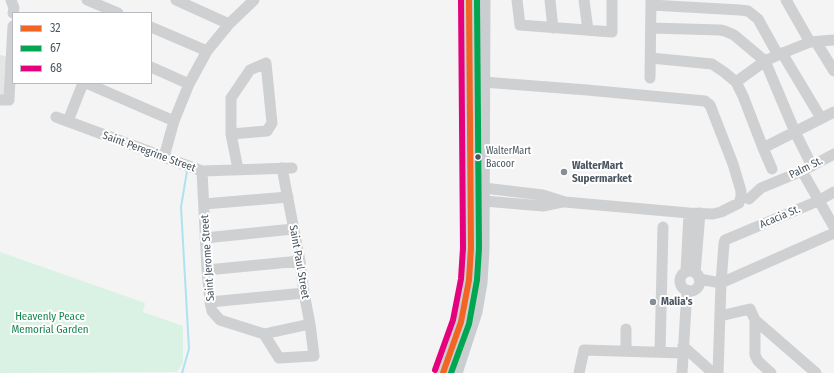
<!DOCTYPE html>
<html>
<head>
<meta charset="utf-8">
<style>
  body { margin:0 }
  #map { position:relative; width:834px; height:373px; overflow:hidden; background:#f4f4f4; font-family:"Fira Sans Condensed",sans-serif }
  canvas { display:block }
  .legend { position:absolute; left:12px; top:12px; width:140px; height:72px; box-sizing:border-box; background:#fff; border:1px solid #b7bbc0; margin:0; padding:5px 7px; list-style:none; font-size:12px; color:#4a5661 }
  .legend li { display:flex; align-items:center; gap:8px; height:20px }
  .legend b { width:20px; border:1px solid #b7bbc0 }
</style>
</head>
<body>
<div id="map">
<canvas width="834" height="373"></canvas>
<ul class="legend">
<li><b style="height:5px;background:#f26522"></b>32</li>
<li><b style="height:5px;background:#00a651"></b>67</li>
<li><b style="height:5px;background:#e5007d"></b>68</li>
</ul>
</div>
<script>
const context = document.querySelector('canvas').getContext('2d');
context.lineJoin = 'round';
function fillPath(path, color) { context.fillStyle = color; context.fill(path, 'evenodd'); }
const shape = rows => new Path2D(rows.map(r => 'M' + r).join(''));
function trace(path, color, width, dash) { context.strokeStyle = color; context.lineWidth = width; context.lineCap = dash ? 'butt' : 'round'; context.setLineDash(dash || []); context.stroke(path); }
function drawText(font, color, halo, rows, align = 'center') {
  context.font = font + ' "Fira Sans Condensed",sans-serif'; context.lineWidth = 4; context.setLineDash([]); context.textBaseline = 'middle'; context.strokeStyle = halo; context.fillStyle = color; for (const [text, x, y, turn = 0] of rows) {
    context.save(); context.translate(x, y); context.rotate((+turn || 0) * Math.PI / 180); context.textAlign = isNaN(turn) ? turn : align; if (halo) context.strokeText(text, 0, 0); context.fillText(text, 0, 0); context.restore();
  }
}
fillPath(shape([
  [0,55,9,57,6,98,0,97]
]), '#e6e5e6');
fillPath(shape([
  [0,252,145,303,143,312,183,326,183,363,177,372,0,373]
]), '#d9f2e3');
trace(shape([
  [182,373,189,349,181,207,187,171]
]), '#aee2f0', 2);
trace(shape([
  [11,0,14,8,13,13],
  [87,0,118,13],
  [176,0,229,24],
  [517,0,520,25,612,32,612,0],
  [550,0,553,28],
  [584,0,588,30],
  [786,0,810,42],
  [651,5,740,10,748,11,758,19,778,55],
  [151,27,207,51],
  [651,28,720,30,725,31,734,35,765,61,795,132,812,166],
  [816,42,834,71],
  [782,53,821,118],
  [651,58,712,64,724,72,736,82,743,96,763,148],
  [151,67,189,84],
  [650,78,651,0],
  [483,82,587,90,705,101,710,105,733,164,741,191,741,197,739,203,721,212,713,214,689,213,565,202,543,195,484,188],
  [736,82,765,61,778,55,810,42,834,40],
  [86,83,174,121],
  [0,100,9,100,9,98,13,26],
  [56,117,202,171,292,168],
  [68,121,83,83],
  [231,134,267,131,272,123,266,63,250,70,231,98,231,134,238,169],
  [164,157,174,121,189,84,207,51,229,24,254,0],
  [772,169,763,148,834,112],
  [202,171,207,270,210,302,212,311,220,320,264,334,310,324],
  [802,171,834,227],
  [749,199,761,188,802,171,834,154],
  [484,201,543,206,562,202],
  [204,204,288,197],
  [205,238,293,229],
  [207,270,300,261],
  [686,271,689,213],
  '680 281a10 10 0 1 1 20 0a10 10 0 1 1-20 0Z',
  [695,273,700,213],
  [699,279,721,283,834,233],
  [210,302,304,293],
  [720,316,750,309,755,320,755,355,758,361,771,373],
  [755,320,816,373],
  [264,334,279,358,314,356,310,324,304,293,300,261,282,168],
  [683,346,713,373],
  [626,351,626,329],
  [660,352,663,227],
  [579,373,584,350,683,353],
  [682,373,687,290],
  [718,373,721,283,724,243,725,240,818,201,834,192]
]), '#ced0d2', 11);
trace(shape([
  [443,373,461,322,469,280,471,248,469,0],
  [456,373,476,312,481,283,483,249,484,0]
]), '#caced1', 13);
trace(shape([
  [443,373,461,322,469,280,471,248,469,0]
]), '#f26522', 6);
trace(shape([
  [451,373,469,324,477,280,479,248,477,0]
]), '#00a651', 6);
trace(shape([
  [435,370,453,320,461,279,463,248,461,0]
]), '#e5007d', 6);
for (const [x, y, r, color] of [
  [478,157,3.5,"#4a5661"],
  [564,172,4,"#868d94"],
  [653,302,4,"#868d94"]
]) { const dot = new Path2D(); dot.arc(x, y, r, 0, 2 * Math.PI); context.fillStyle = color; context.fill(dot); trace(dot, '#fff', 1.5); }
drawText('10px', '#4a5661', '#fff', [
  ["WalterMart",486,151],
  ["Bacoor",486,164]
], 'left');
drawText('11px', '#4a5661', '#fff', [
  ["Saint Peregrine Street",149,152,20],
  ["Palm St.",806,168,-26],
  ["Acacia St.",780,217,-23],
  ["Saint Jerome Street",208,258,-94],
  ["Saint Paul Street",299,262,80]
]);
drawText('bold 11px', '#4a5661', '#fff', [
  ["WalterMart",572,166],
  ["Supermarket",572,179],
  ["Malia's",661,302]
], 'left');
drawText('11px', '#17864f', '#fff', [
  ["Heavenly Peace",50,317],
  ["Memorial Garden",50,330]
]);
</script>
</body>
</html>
